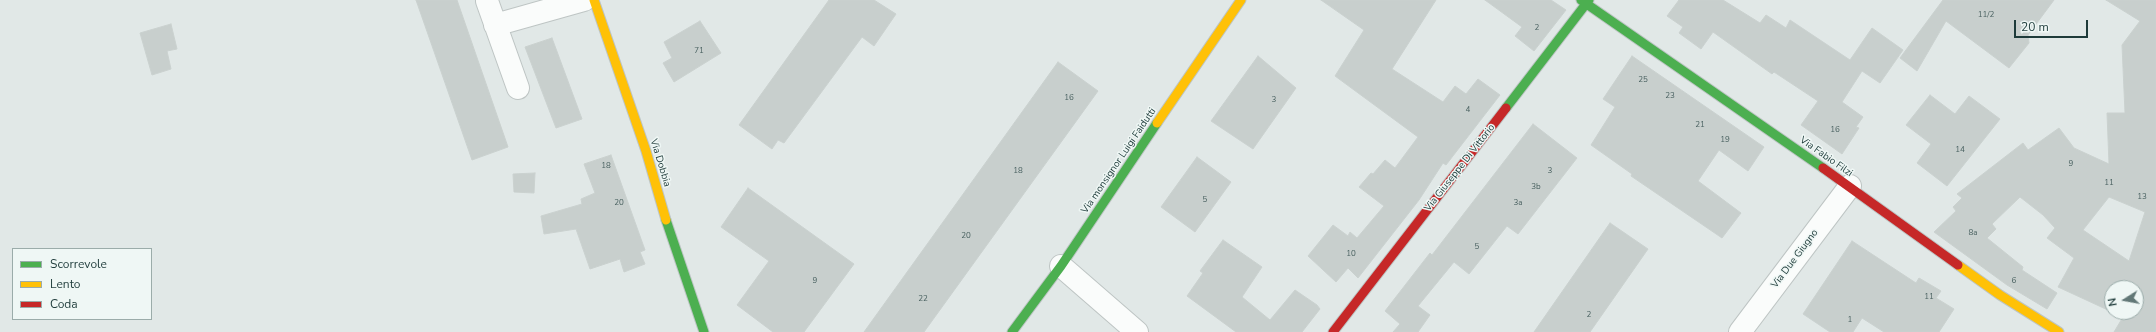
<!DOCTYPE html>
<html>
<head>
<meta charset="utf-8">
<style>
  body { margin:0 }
  #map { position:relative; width:2156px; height:332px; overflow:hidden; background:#e1e8e7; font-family:"Nunito Sans",sans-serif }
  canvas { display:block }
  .legend { position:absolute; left:12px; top:248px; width:140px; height:72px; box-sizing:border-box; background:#eff7f5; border:1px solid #9bacaa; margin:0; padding:5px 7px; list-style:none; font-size:12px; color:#1e3b3a }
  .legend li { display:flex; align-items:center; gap:8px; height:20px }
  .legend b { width:20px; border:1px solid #9bacaa }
  .north { position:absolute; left:2104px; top:280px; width:40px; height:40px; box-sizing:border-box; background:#eff7f5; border:1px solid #9bacaa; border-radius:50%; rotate:259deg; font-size:11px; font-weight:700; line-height:16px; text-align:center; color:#1e3b3a }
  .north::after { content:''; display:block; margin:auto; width:14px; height:18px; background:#627877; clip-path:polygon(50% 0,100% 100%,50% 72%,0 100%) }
  .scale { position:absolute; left:2014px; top:20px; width:74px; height:18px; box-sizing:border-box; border:2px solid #1e3b3a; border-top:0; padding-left:5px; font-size:12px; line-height:14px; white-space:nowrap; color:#1e3b3a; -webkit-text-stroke:3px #eff7f5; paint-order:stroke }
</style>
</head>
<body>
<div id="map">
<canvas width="2156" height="332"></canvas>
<ul class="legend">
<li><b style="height:5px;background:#4caf50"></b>Scorrevole</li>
<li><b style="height:5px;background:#ffc107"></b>Lento</li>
<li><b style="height:5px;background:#c62828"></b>Coda</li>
</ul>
<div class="north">N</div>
<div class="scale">20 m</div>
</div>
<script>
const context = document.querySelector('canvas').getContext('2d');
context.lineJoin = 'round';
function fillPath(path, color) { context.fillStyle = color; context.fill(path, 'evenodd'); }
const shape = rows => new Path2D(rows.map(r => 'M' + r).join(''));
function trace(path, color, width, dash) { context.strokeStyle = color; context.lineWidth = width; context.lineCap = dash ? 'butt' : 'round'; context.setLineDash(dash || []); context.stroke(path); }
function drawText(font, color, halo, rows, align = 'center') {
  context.font = font + ' "Nunito Sans",sans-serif'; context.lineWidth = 3; context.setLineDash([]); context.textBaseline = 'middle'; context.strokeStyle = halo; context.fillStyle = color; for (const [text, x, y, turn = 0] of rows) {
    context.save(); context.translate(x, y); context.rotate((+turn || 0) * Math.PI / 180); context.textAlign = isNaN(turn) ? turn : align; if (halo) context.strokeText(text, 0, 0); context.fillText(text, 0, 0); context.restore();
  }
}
const building = shape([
  [416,0,457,0,508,147,472,160,416,0],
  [829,0,874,0,896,14,874,46,862,37,784,143,778,140,772,149,739,125,829,0],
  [1321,0,1436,0,1392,69,1443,102,1455,86,1466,94,1478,79,1500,95,1446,165,1443,163,1419,200,1358,278,1348,268,1336,282,1308,256,1333,225,1348,236,1350,232,1357,238,1384,206,1359,187,1371,173,1373,174,1385,160,1395,168,1418,137,1335,76,1364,30,1321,0],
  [1485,0,1551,0,1566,10,1534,51,1515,36,1522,27,1485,0],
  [1679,0,1723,0,1760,23,1766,15,1786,28,1790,20,1850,60,1872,28,1903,50,1880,83,1862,71,1842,102,1863,117,1856,127,1859,128,1842,154,1801,125,1818,101,1774,72,1772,74,1713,32,1701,49,1679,33,1683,27,1667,16,1679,0],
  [1943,0,2054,0,2028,35,2029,43,2009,68,1946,21,1917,71,1900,58,1943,0],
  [2106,0,2156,0,2156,332,2114,332,2123,317,2058,287,2074,258,2047,238,2055,228,2043,215,2020,197,1992,224,1996,229,1987,238,2023,267,2022,270,2057,293,2047,309,2007,285,1934,232,1956,211,1953,207,1962,198,1957,194,2023,143,2028,150,2059,128,2074,148,2109,164,2107,113,2125,113,2122,45,2140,21,2106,0],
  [2109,197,2145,212,2129,261,2083,230,2109,197],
  [2112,288,2136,288,2136,312,2112,312,2112,288],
  [700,21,721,53,674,82,663,63,672,58,664,42,700,21],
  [171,24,177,49,167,51,171,69,152,75,140,33,171,24],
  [552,38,582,119,556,128,525,47,552,38],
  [1258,56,1296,88,1253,149,1211,121,1258,56],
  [1632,56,1764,147,1748,171,1719,150,1698,181,1741,213,1722,238,1631,176,1632,174,1591,145,1615,107,1603,99,1632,56],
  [1058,62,1098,91,924,332,864,332,1058,62],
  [1930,95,1955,114,1969,96,2000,119,1947,186,1917,163,1931,144,1906,125,1930,95],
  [1533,124,1577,158,1518,234,1507,226,1469,274,1454,262,1418,306,1430,315,1418,332,1393,332,1400,324,1385,311,1430,253,1432,255,1533,124],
  [611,155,645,250,640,252,645,264,624,272,620,259,590,269,576,229,544,234,541,216,582,204,581,199,595,193,584,164,611,155],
  [1197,157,1231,182,1195,232,1161,207,1197,157],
  [535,173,534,193,514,192,513,174,535,173],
  [748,188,854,264,804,332,773,332,737,305,769,261,721,227,748,188],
  [1610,223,1648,249,1590,332,1534,332,1610,223],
  [1223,240,1262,267,1242,297,1270,320,1295,290,1317,305,1320,309,1302,332,1236,332,1187,296,1203,273,1200,271,1223,240],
  [1852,241,1916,283,1919,278,1941,291,1936,298,1954,309,1939,332,1884,332,1862,318,1853,332,1830,332,1803,314,1852,241]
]);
fillPath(building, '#c8cfcd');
trace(building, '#cad1cf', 1);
const street = shape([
  [487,1,518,88],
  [495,25,584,0],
  [1061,266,1137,332],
  [1740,332,1850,186]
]);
const fast = shape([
  [1581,0,1823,168],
  [1506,108,1589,0],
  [666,220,704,332],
  [1012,332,1061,266,1157,123]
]);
const slow = shape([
  [594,0,646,151,666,220],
  [1157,123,1241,0],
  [1958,265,2000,295,2059,332]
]);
const jam = shape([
  [1823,168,1958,265],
  [1333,332,1506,108]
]);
trace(street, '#bec5c4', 24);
trace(fast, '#bdc5c4', 11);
trace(slow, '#bdc5c4', 11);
trace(jam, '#bdc5c4', 11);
trace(street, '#fafcfb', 22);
trace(fast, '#4caf50', 9);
trace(slow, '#ffc107', 9);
trace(jam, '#c62828', 9);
drawText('8px', '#496160', null, [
  ["11/2",1986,15],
  ["2",1537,28],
  ["71",699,51],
  ["25",1643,80],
  ["23",1670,96],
  ["16",1069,98],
  ["3",1274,100],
  ["4",1468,110],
  ["21",1700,125],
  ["16",1835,130],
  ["19",1725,140],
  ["14",1960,150],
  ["9",2071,164],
  ["18",606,166],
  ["18",1018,171],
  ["3",1550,171],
  ["11",2109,183],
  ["3b",1536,187],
  ["13",2142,197],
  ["5",1205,200],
  ["20",619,203],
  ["3a",1518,203],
  ["8a",1973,233],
  ["20",966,236],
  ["5",1477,247],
  ["10",1351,254],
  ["9",815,281],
  ["6",2014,281],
  ["11",1929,297],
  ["22",923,299],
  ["2",1589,315],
  ["1",1850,320]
]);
drawText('10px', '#1e3b3a', '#eff7f5', [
  ["Via Fabio Filzi",1826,157,35],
  ["Via monsignor Luigi Faidutti",1119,161,-56],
  ["Via Dobbia",660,163,73],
  ["Via Giuseppe Di Vittorio",1460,168,-52],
  ["Via Due Giugno",1795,259,-53]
]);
</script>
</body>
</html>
